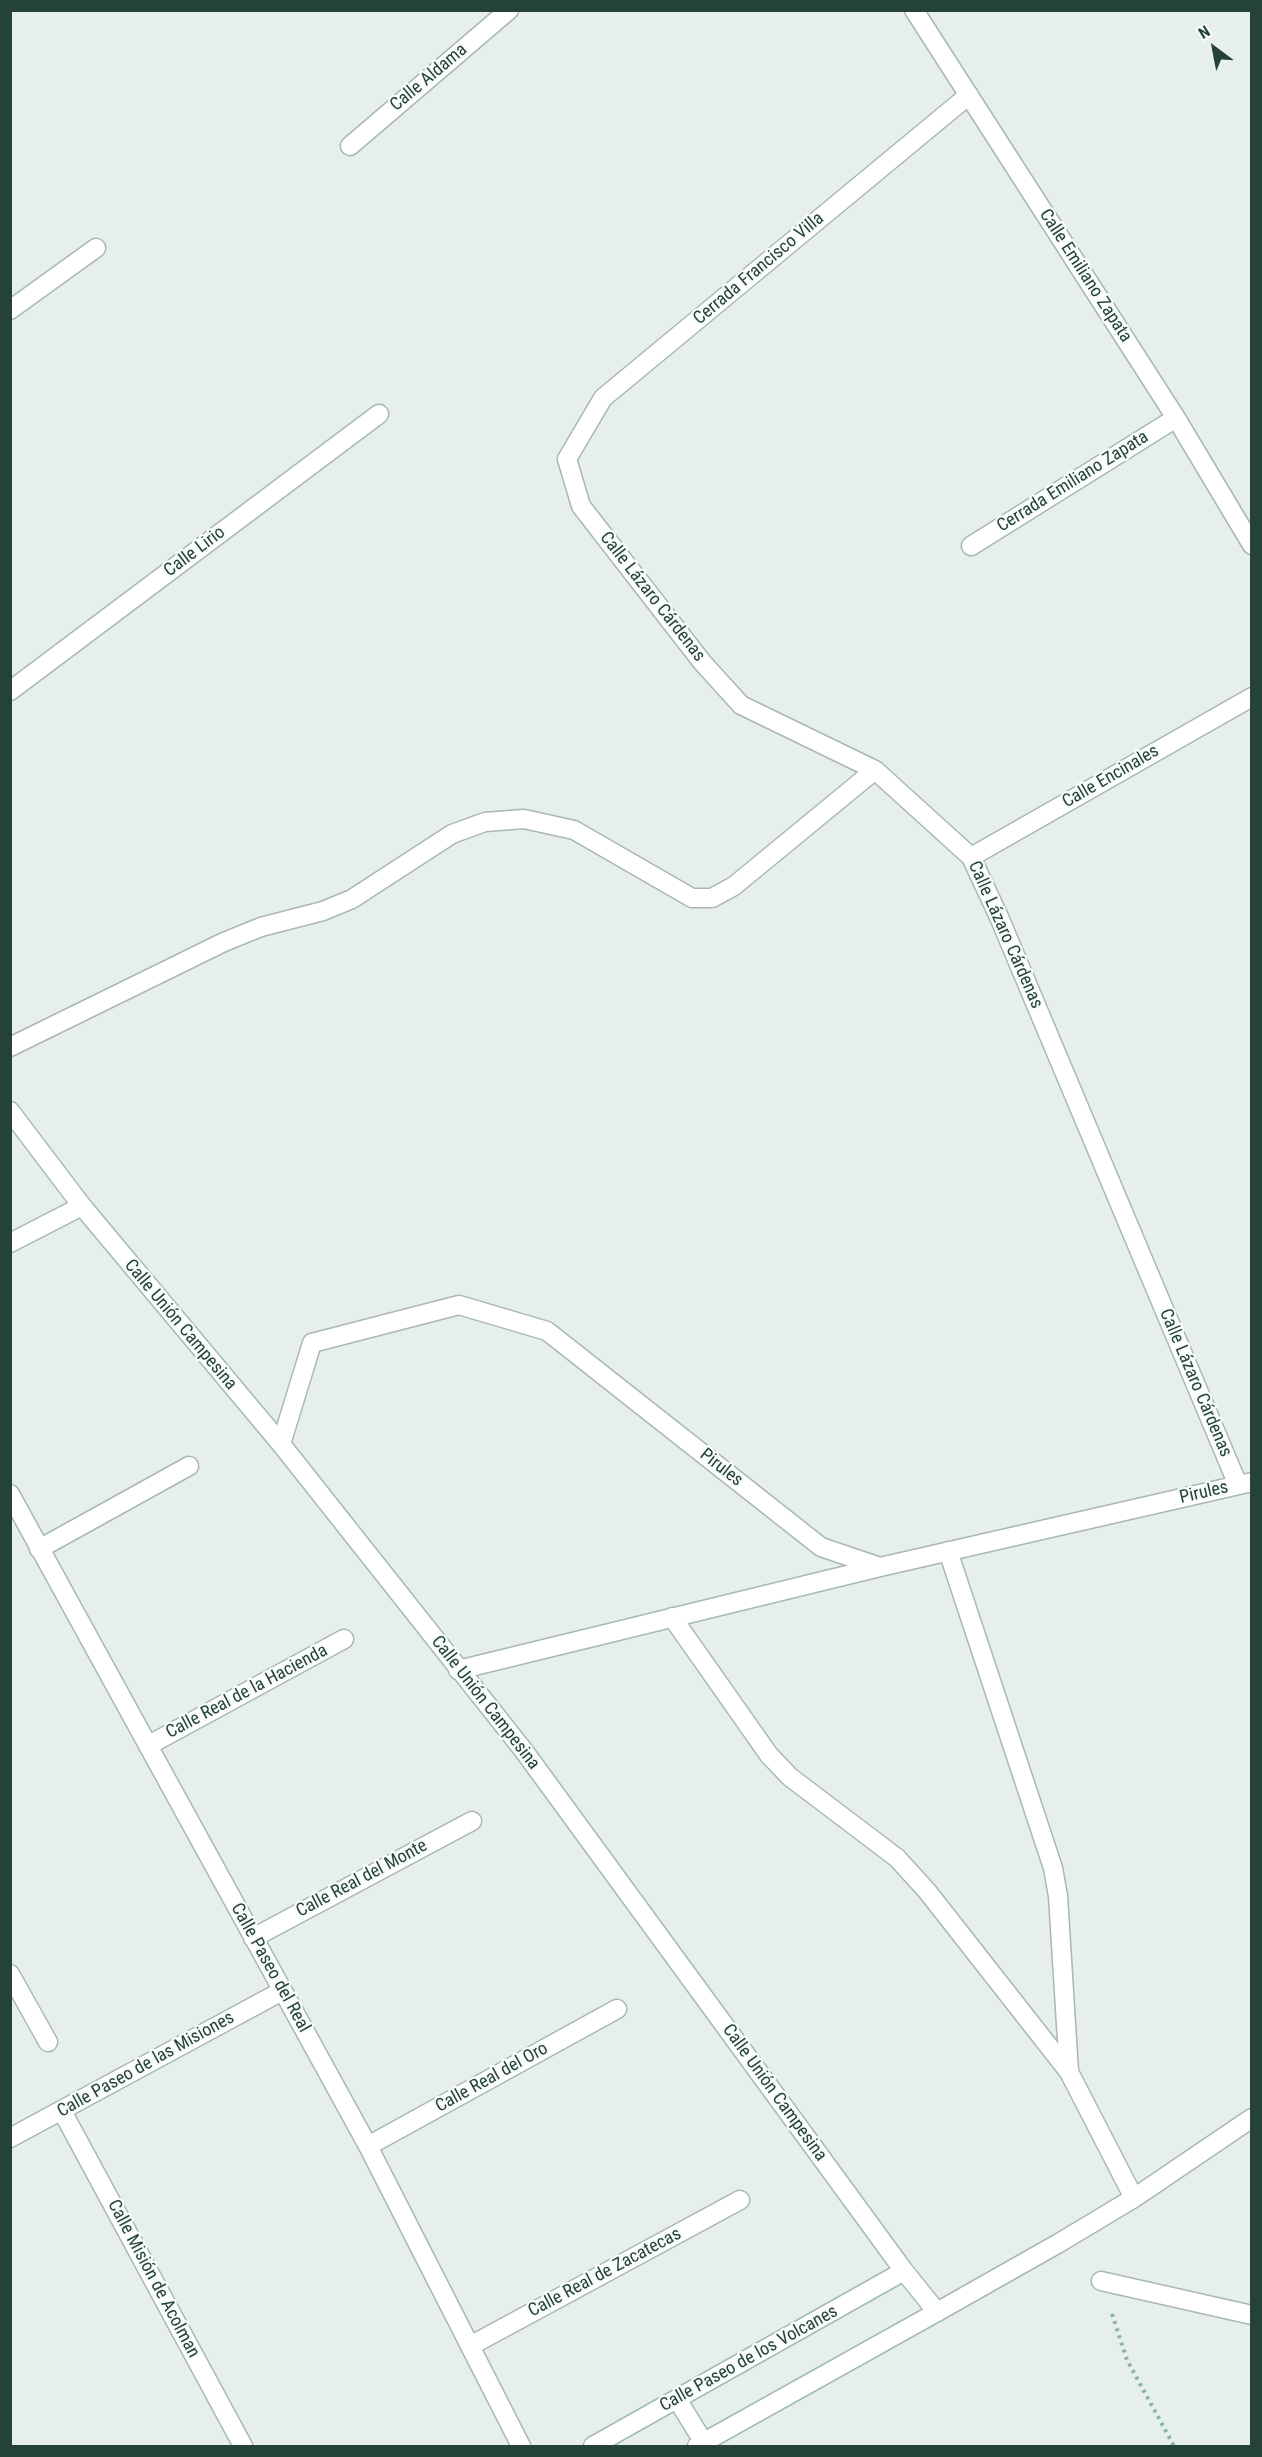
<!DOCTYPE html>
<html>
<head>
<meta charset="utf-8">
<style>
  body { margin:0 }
  #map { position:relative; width:1262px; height:2457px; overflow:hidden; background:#e6efeb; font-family:"Roboto Condensed",sans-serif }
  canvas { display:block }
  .frame { position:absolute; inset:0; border:12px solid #24423a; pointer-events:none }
  .north { position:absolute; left:1184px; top:18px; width:60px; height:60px; -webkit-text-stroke:4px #f7fbf9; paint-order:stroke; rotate:328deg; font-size:16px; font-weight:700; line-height:24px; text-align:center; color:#24423a }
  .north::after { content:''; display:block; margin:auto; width:21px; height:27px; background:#24423a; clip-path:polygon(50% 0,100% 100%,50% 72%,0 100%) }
</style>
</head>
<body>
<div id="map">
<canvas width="1262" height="2457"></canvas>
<div class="frame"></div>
<div class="north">N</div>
</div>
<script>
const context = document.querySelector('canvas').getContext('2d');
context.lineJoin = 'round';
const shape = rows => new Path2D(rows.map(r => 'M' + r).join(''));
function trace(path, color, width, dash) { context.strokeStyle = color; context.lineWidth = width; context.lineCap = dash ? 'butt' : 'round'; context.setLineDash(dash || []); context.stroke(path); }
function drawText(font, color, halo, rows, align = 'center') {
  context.font = font + ' "Roboto Condensed",sans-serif'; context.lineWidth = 4.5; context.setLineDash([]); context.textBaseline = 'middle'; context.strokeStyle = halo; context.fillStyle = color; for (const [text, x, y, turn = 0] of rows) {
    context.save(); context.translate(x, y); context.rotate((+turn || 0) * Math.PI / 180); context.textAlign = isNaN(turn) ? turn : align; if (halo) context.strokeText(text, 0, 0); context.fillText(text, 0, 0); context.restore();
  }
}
const street = shape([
  [914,10,1176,418,1252,545],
  [969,95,603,398,567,459,581,506,702,662,741,705,875,770,971,857,999,917,1238,1485],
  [350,146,509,10],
  [10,310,96,248],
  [971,546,1176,418],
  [10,691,379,414],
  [971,857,1252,697],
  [10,1047,224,942,261,927,323,911,352,899,452,834,485,822,524,819,574,830,692,898,712,898,734,886,875,770],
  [10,1243,82,1206],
  [281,1444,312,1343,459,1305,547,1331,821,1547,880,1567,1252,1482],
  [10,1494,368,2146,521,2446],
  [39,1549,189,1466],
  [948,1551,1053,1868,1058,1896,1069,2072],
  [672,1617,769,1755,790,1777,897,1858,927,1891,1069,2072,1134,2198],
  [458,1670,880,1567],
  [149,1745,344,1639],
  [253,1938,472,1821],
  [10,1974,48,2042],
  [62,2111,243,2446],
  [10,2138,282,1991],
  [368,2146,617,2009],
  [1101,2281,1252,2315],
  [937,2312,1059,2243,1134,2198,1252,2118],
  [470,2346,740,2200]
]);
const secondary = shape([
  [10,1111,82,1206,281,1444,524,1751,904,2271,937,2312,697,2446],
  [677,2399,706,2446],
  [593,2446,904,2271]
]);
trace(street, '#a8b8b2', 21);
trace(secondary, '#a4bbb3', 21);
trace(shape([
  [1112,2314,1127,2360,1174,2446]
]), '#86b3a5', 4, [3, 4.5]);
trace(street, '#fff', 18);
trace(secondary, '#fff', 18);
drawText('18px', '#24423a', '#f7fbf9', [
  ["Calle Aldama",429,78,-40],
  ["Cerrada Francisco Villa",759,269,-40],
  ["Calle Emiliano Zapata",1085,276,57],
  ["Cerrada Emiliano Zapata",1073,482,-32],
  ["Calle Lirio",195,552,-37],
  ["Calle Lázaro Cárdenas",652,597,52],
  ["Calle Encinales",1111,777,-30],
  ["Calle Lázaro Cárdenas",1005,935,66],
  ["Calle Unión Campesina",180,1325,50],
  ["Calle Lázaro Cárdenas",1195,1383,67],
  ["Pirules",721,1468,38],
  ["Pirules",1204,1493,-13],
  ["Calle Real de la Hacienda",247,1692,-28],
  ["Calle Unión Campesina",485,1703,52],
  ["Calle Real del Monte",362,1879,-28],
  ["Calle Paseo del Real",270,1968,61],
  ["Calle Paseo de las Misiones",146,2065,-29],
  ["Calle Real del Oro",492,2078,-29],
  ["Calle Unión Campesina",774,2093,54],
  ["Calle Real de Zacatecas",605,2273,-28],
  ["Calle Misión de Acolman",153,2279,62],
  ["Calle Paseo de los Volcanes",749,2359,-29]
]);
</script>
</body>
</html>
